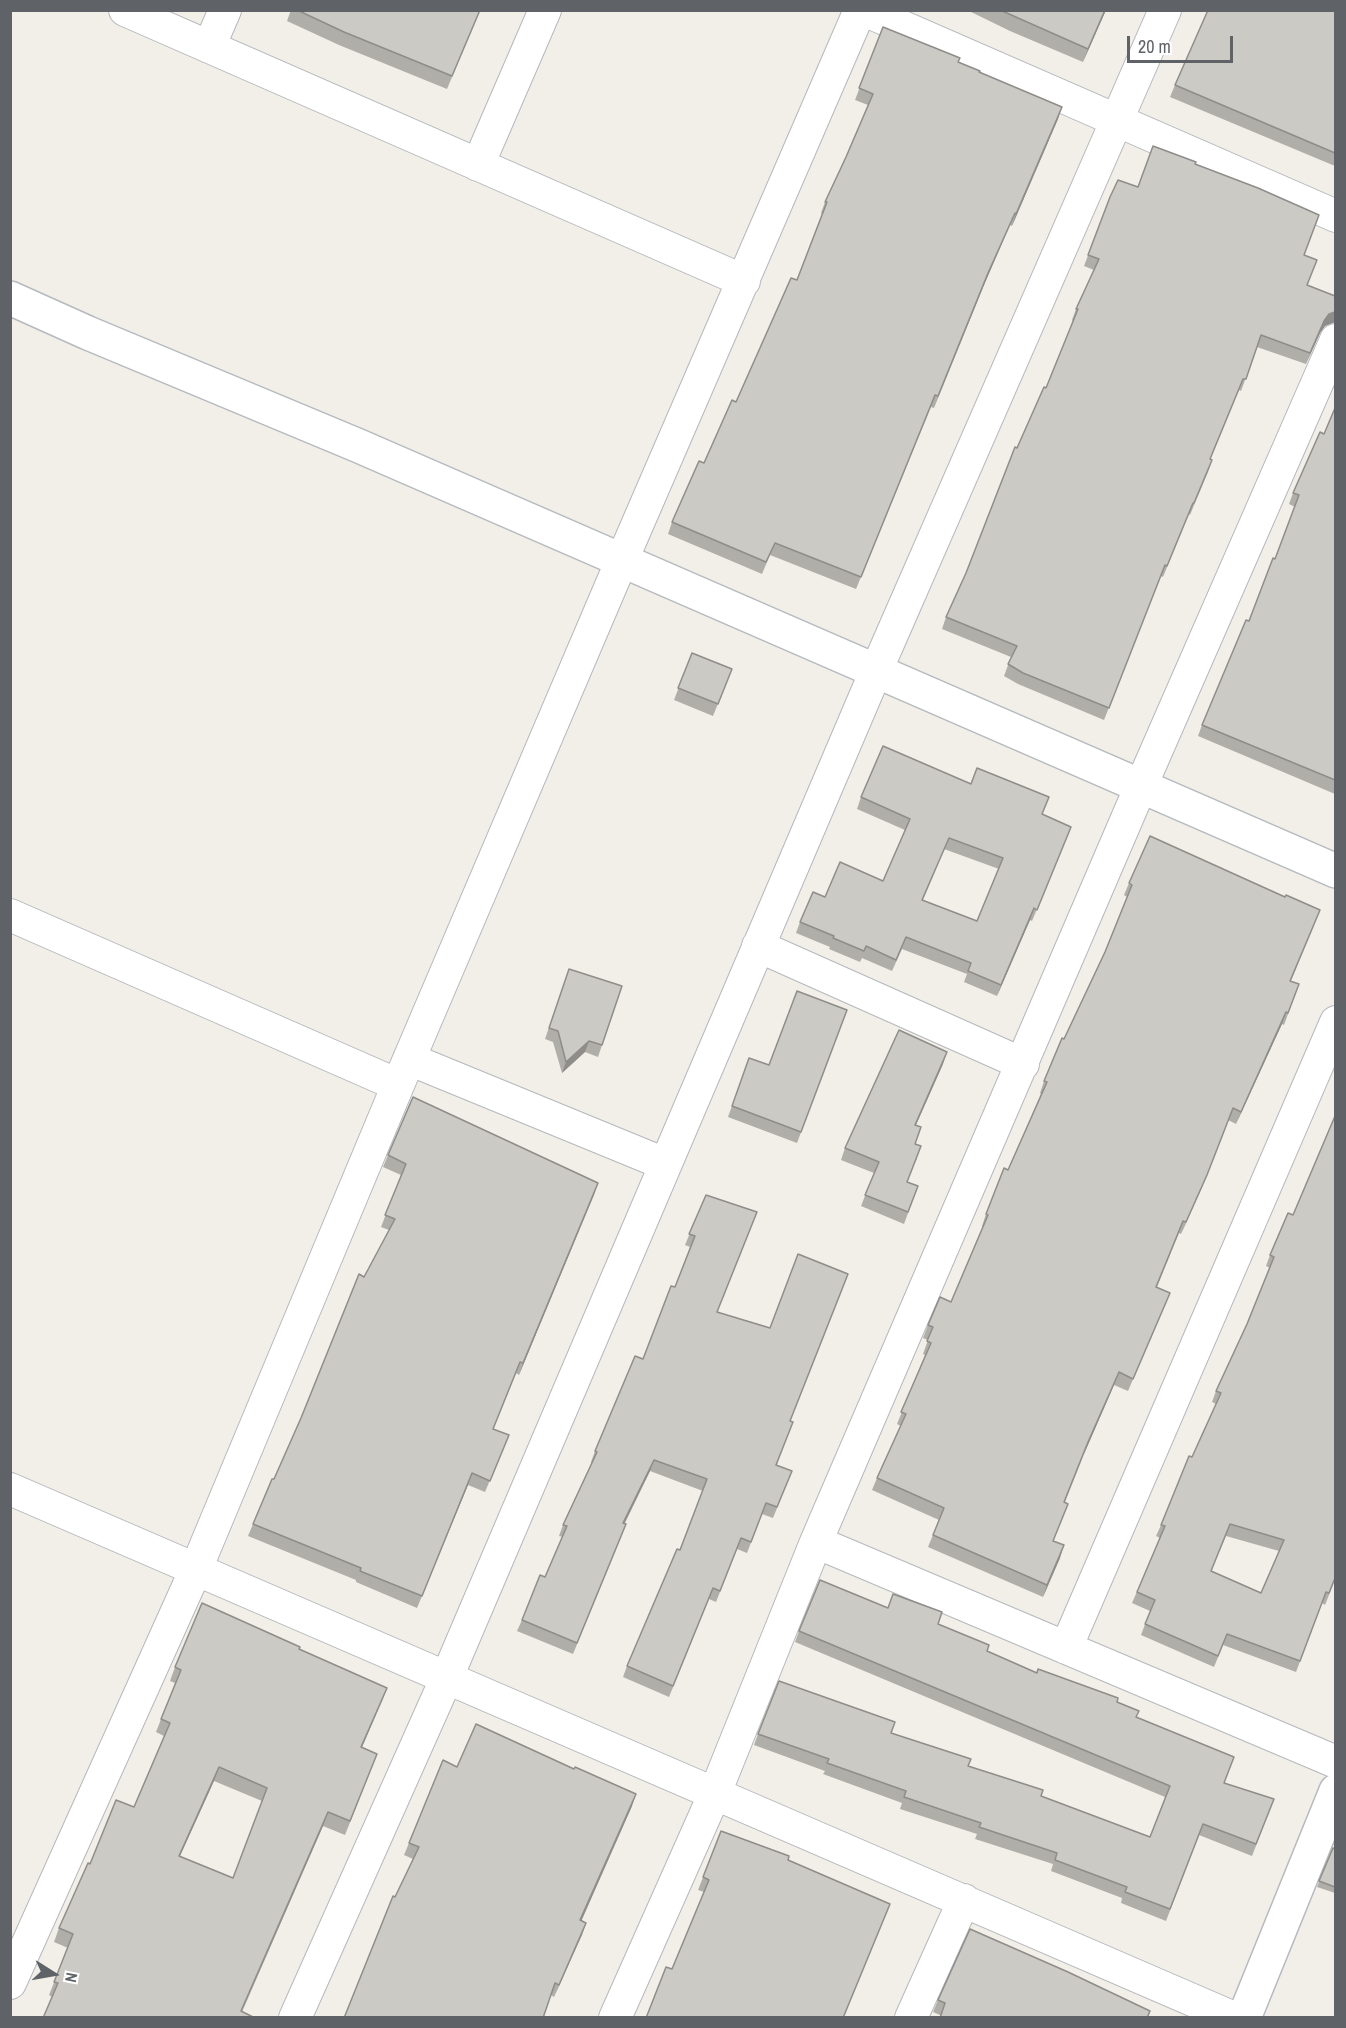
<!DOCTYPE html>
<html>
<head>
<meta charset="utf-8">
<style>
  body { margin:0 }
  #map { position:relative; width:1346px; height:2028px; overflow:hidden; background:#f1efe8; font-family:"Archivo Narrow",sans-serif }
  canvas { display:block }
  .frame { position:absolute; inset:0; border:12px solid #5f6368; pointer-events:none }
  .north { position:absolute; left:24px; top:1944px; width:60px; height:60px; -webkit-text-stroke:4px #fff; paint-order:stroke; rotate:101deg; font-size:16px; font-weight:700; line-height:24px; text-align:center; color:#5f6368 }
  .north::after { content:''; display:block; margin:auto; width:21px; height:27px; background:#5f6368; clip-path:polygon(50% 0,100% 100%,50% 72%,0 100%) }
  .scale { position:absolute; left:1127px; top:36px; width:106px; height:27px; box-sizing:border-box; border:3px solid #5f6368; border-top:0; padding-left:8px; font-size:18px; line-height:21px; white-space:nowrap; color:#5f6368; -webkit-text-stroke:4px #fff; paint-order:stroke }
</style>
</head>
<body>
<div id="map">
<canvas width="1346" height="2028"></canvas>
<div class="frame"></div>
<div class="north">N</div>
<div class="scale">20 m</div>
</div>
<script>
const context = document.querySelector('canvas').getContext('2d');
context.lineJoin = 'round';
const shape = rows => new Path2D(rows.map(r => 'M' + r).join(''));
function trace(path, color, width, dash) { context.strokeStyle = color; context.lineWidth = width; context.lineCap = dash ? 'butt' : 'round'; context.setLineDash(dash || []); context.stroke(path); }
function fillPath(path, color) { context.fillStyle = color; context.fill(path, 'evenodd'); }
const street = shape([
  [125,10,744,281],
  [864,10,1336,216],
  [209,47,225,10],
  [478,165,545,10],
  [10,915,398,1085],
  [758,946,1023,1064],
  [409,1059,665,1164],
  [10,1489,1234,2018],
  [816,1542,1336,1762],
  [1066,1648,1336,1022],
  [10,1983,196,1569,398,1085,622,560,860,10],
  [295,2018,447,1677,876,671,1165,10],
  [615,2018,715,1793,816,1542,1141,786,1336,340],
  [911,2018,964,1900]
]);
const secondary = shape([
  [10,298,88,333,359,446,1336,871],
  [1244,2018,1336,1791]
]);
trace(street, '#b5b8bc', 34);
trace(secondary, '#b6babf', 36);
trace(street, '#fff', 32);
trace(secondary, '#fff', 33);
fillPath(shape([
  [291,10,480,10,447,89,339,45,287,21],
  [967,10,1106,10,1083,62,1010,31],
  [1335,10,1335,166,1170,97,1175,85],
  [883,27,979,72,1058,119,1012,226,1010,225,984,285,934,408,931,407,856,589,770,555,762,574,668,534,672,522,736,402,797,280,822,214,821,213,825,202,846,157,868,105,855,100],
  [1195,164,1304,255,1307,285,1335,296,1335,322,1325,326,1320,333,1306,364,1257,347,1241,391,1239,390,1210,460,1212,460,1208,472,1190,515,1189,514,1163,577,1161,576,1104,720,1018,684,1004,676,1011,657,942,629,946,617,966,573,1017,448,1046,388,1073,321,1072,320,1076,309,1094,270,1084,266,1110,197],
  [1335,408,1335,794,1198,736,1202,725,1249,621,1275,559,1295,507,1289,504,1293,493,1324,434],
  [692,653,732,669,713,716,674,700],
  [971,784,1071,827,1032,921,1030,920,997,996,964,982,967,974,902,949,892,971,862,958,860,962,829,949,830,947,796,933,800,922,825,897,883,881,905,830,857,809,861,797],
  [944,849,999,869,977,921,923,900],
  [1129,883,1315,923,1291,981,1299,984,1284,1025,1282,1024,1236,1124,1228,1120,1202,1187,1181,1234,1179,1233,1157,1287,1165,1305,1128,1391,1114,1385,1084,1454,1065,1502,1068,1504,1053,1541,1060,1558,1043,1597,928,1547,939,1520,872,1490,877,1478,901,1426,897,1424,925,1355,923,1354,928,1340,923,1338,928,1325,951,1302,983,1227,982,1226,986,1214,1008,1170,1041,1094,1040,1093,1044,1081,1105,952,1127,897,1124,895],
  [569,969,622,986,598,1057,585,1052,562,1073,553,1042,545,1039],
  [847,1010,797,1143,728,1117,749,1058,769,1065],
  [943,1064,916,1125,915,1144,917,1158,907,1182,918,1186,904,1224,861,1206,874,1173,841,1160,845,1148],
  [388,1155,598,1183,519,1375,516,1373,493,1429,509,1435,485,1492,468,1485,417,1608,356,1582,356,1580,248,1536,253,1524,389,1230,381,1227,401,1175,383,1167],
  [706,1195,717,1312,790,1421,777,1465,792,1471,773,1518,762,1514,747,1553,737,1549,716,1602,709,1599,669,1697,623,1677,627,1666,680,1550,703,1491,650,1471,625,1523,622,1535,573,1654,517,1631,522,1620,545,1577,563,1537,559,1536,563,1525,592,1463,591,1462,595,1451,643,1359,675,1287,690,1247,685,1245],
  [1288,1213,1335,1580,1325,1605,1322,1603,1296,1672,1223,1645,1214,1667,1141,1635,1150,1611,1132,1603,1160,1538,1156,1536,1216,1404,1212,1402,1216,1391,1247,1324,1270,1268,1266,1266,1270,1255],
  [1226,1536,1279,1551,1261,1593,1211,1571],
  [888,1608,938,1624,987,1651,1037,1673,1117,1702,1224,1783,1274,1799,1252,1856,1199,1835,1166,1921,1121,1903,1122,1898,1051,1871,1053,1864,975,1839,977,1834,900,1809,902,1803,823,1774,825,1771,754,1745,758,1734,891,1733,968,1766,1041,1796,1150,1837,1165,1797,795,1642,799,1631],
  [299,1649,387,1688,362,1747,377,1754,345,1835,323,1826,242,2012,52,1997,49,1995,68,1948,54,1942,59,1928,90,1864,134,1807,164,1736,156,1732,175,1683,170,1681,175,1667],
  [214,1781,262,1801,233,1878,180,1856],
  [457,1767,632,1806,581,1921,586,1923,554,1997,395,1897,413,1859,404,1855,409,1843],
  [721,1831,890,1904,885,1916,646,2018,672,1969,704,1892,698,1890],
  [1333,1848,1335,1849,1335,1893,1317,1887],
  [938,2000,1148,2018,940,2015,933,2012]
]), '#afaea9');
fillPath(shape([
  [1105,10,1106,10,1083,62,1088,49],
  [1062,107,1058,119,1012,226,1016,214],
  [1015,213,984,285,934,408,988,273],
  [1335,312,1335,322,1325,326,1320,333,1306,364,1324,321,1329,314],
  [1034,908,1030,920,997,996,1001,985],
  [1286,1012,1282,1024,1236,1124,1241,1112],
  [589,1041,585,1052,562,1073,566,1062],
  [947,1052,943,1064,911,1136,915,1125],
  [1228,1120,1202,1187,1181,1234,1186,1222],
  [598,1183,594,1195,519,1375,523,1363],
  [1119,1372,1114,1385,1084,1454,1088,1442],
  [654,1460,650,1471,619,1534,623,1523],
  [472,1473,468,1485,417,1608,422,1596],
  [1064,1545,1060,1558,1043,1597,1047,1585],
  [387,1688,382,1701,356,1761,361,1747],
  [219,1767,214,1781,174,1869,179,1856],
  [636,1794,632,1806,576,1933,580,1920],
  [328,1812,323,1826,239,2018],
  [586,1923,582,1935,554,1997,559,1985]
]), '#8f8d8a');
const building = shape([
  [297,10,480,10,452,76,344,32,297,10],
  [1000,10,1105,10,1088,49,1000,10],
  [1208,10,1335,10,1335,153,1175,85,1208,10],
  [883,27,960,58,958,62,980,71,979,72,1062,107,1016,214,1015,213,988,273,938,396,935,395,861,577,775,543,766,562,672,522,699,461,704,463,732,400,736,402,791,278,797,280,827,202,825,202,846,157,873,94,859,88,883,27],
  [1153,146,1196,162,1195,164,1258,188,1319,215,1304,255,1317,260,1307,285,1335,296,1335,312,1329,314,1324,321,1310,353,1261,335,1246,379,1243,379,1210,459,1212,460,1194,503,1193,503,1167,566,1165,565,1109,708,1023,673,1008,664,1017,646,946,617,966,573,1015,447,1017,448,1044,387,1046,388,1078,309,1076,309,1099,259,1088,255,1110,197,1118,180,1138,187,1153,146],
  [1335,408,1335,780,1202,725,1246,620,1249,621,1273,558,1275,559,1299,495,1293,493,1320,432,1324,434,1335,408],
  [692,653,732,669,718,704,678,688,692,653],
  [883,746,971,784,977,768,1049,797,1042,814,1071,827,1037,910,1034,908,1001,985,968,971,971,963,906,937,896,960,866,946,864,951,833,938,834,936,800,922,813,892,825,897,840,862,883,881,910,819,861,797,883,746],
  [949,838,1003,858,977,921,922,900,949,838],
  [1150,836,1285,897,1286,895,1320,910,1290,981,1299,984,1288,1013,1286,1012,1241,1112,1233,1108,1207,1175,1186,1222,1183,1221,1156,1287,1170,1293,1133,1379,1119,1372,1088,1442,1064,1502,1068,1504,1053,1541,1064,1545,1047,1585,933,1535,944,1508,877,1478,906,1414,901,1412,931,1343,927,1341,933,1327,928,1325,940,1297,951,1302,988,1215,986,1214,1004,1168,1008,1170,1047,1082,1044,1081,1062,1038,1064,1039,1105,952,1132,885,1129,883,1150,836],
  [569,969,622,986,602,1045,589,1041,566,1062,558,1031,549,1028,569,969],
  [797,991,847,1010,801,1132,732,1106,749,1058,769,1065,797,991],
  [899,1030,947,1052,915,1125,921,1127,915,1144,921,1146,907,1182,918,1186,908,1212,865,1195,879,1162,845,1148,899,1030],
  [413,1097,598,1183,523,1363,520,1362,493,1429,509,1435,490,1481,472,1473,422,1596,360,1571,361,1568,253,1524,272,1479,274,1479,301,1418,359,1274,364,1277,395,1219,385,1215,406,1164,388,1155,413,1097],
  [1335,1116,1335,1578,1329,1593,1326,1592,1300,1661,1227,1634,1218,1656,1145,1624,1155,1600,1137,1592,1165,1526,1161,1525,1189,1456,1192,1457,1221,1393,1216,1391,1247,1324,1274,1257,1270,1255,1288,1213,1293,1215,1335,1116],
  [1230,1524,1284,1540,1261,1593,1211,1571,1230,1524],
  [706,1195,757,1212,717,1312,770,1328,798,1254,848,1274,790,1421,793,1422,776,1465,792,1471,777,1507,766,1503,751,1542,741,1538,720,1591,713,1588,673,1686,627,1666,677,1549,680,1550,707,1479,654,1460,623,1523,626,1524,577,1643,522,1620,540,1575,545,1577,567,1526,563,1525,597,1452,595,1451,635,1356,643,1359,671,1286,675,1287,695,1236,689,1234,706,1195],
  [820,1580,888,1608,893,1594,942,1612,938,1624,989,1645,987,1651,1037,1673,1038,1669,1118,1698,1117,1702,1139,1711,1136,1717,1234,1757,1224,1783,1274,1799,1256,1844,1203,1824,1170,1909,1125,1892,1127,1887,1055,1860,1057,1853,979,1827,981,1823,904,1797,906,1791,827,1763,829,1759,758,1734,779,1681,895,1722,891,1733,971,1759,968,1766,1043,1790,1041,1796,1150,1837,1170,1786,799,1631,820,1580],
  [202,1603,300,1647,299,1649,387,1688,361,1747,377,1754,350,1821,328,1812,241,2011,255,2018,43,2018,58,1983,54,1982,73,1934,59,1928,88,1863,90,1864,116,1800,134,1807,170,1723,161,1719,181,1670,175,1667,202,1603],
  [219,1767,267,1788,233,1878,179,1856,219,1767],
  [476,1724,574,1769,575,1767,636,1794,580,1920,586,1923,559,1985,555,1983,543,2018,344,2018,393,1896,395,1897,419,1847,409,1843,443,1760,457,1767,476,1724],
  [721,1831,789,1856,788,1860,890,1904,843,2018,646,2018,666,1967,672,1969,709,1880,703,1877,721,1831],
  [1333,1848,1335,1849,1335,1887,1319,1881,1333,1848],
  [970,1929,1068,1972,1150,2011,1147,2018,940,2018,945,2003,938,2000,970,1929]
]);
fillPath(building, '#cccac5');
trace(building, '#8f8d8a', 1.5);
</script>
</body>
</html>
